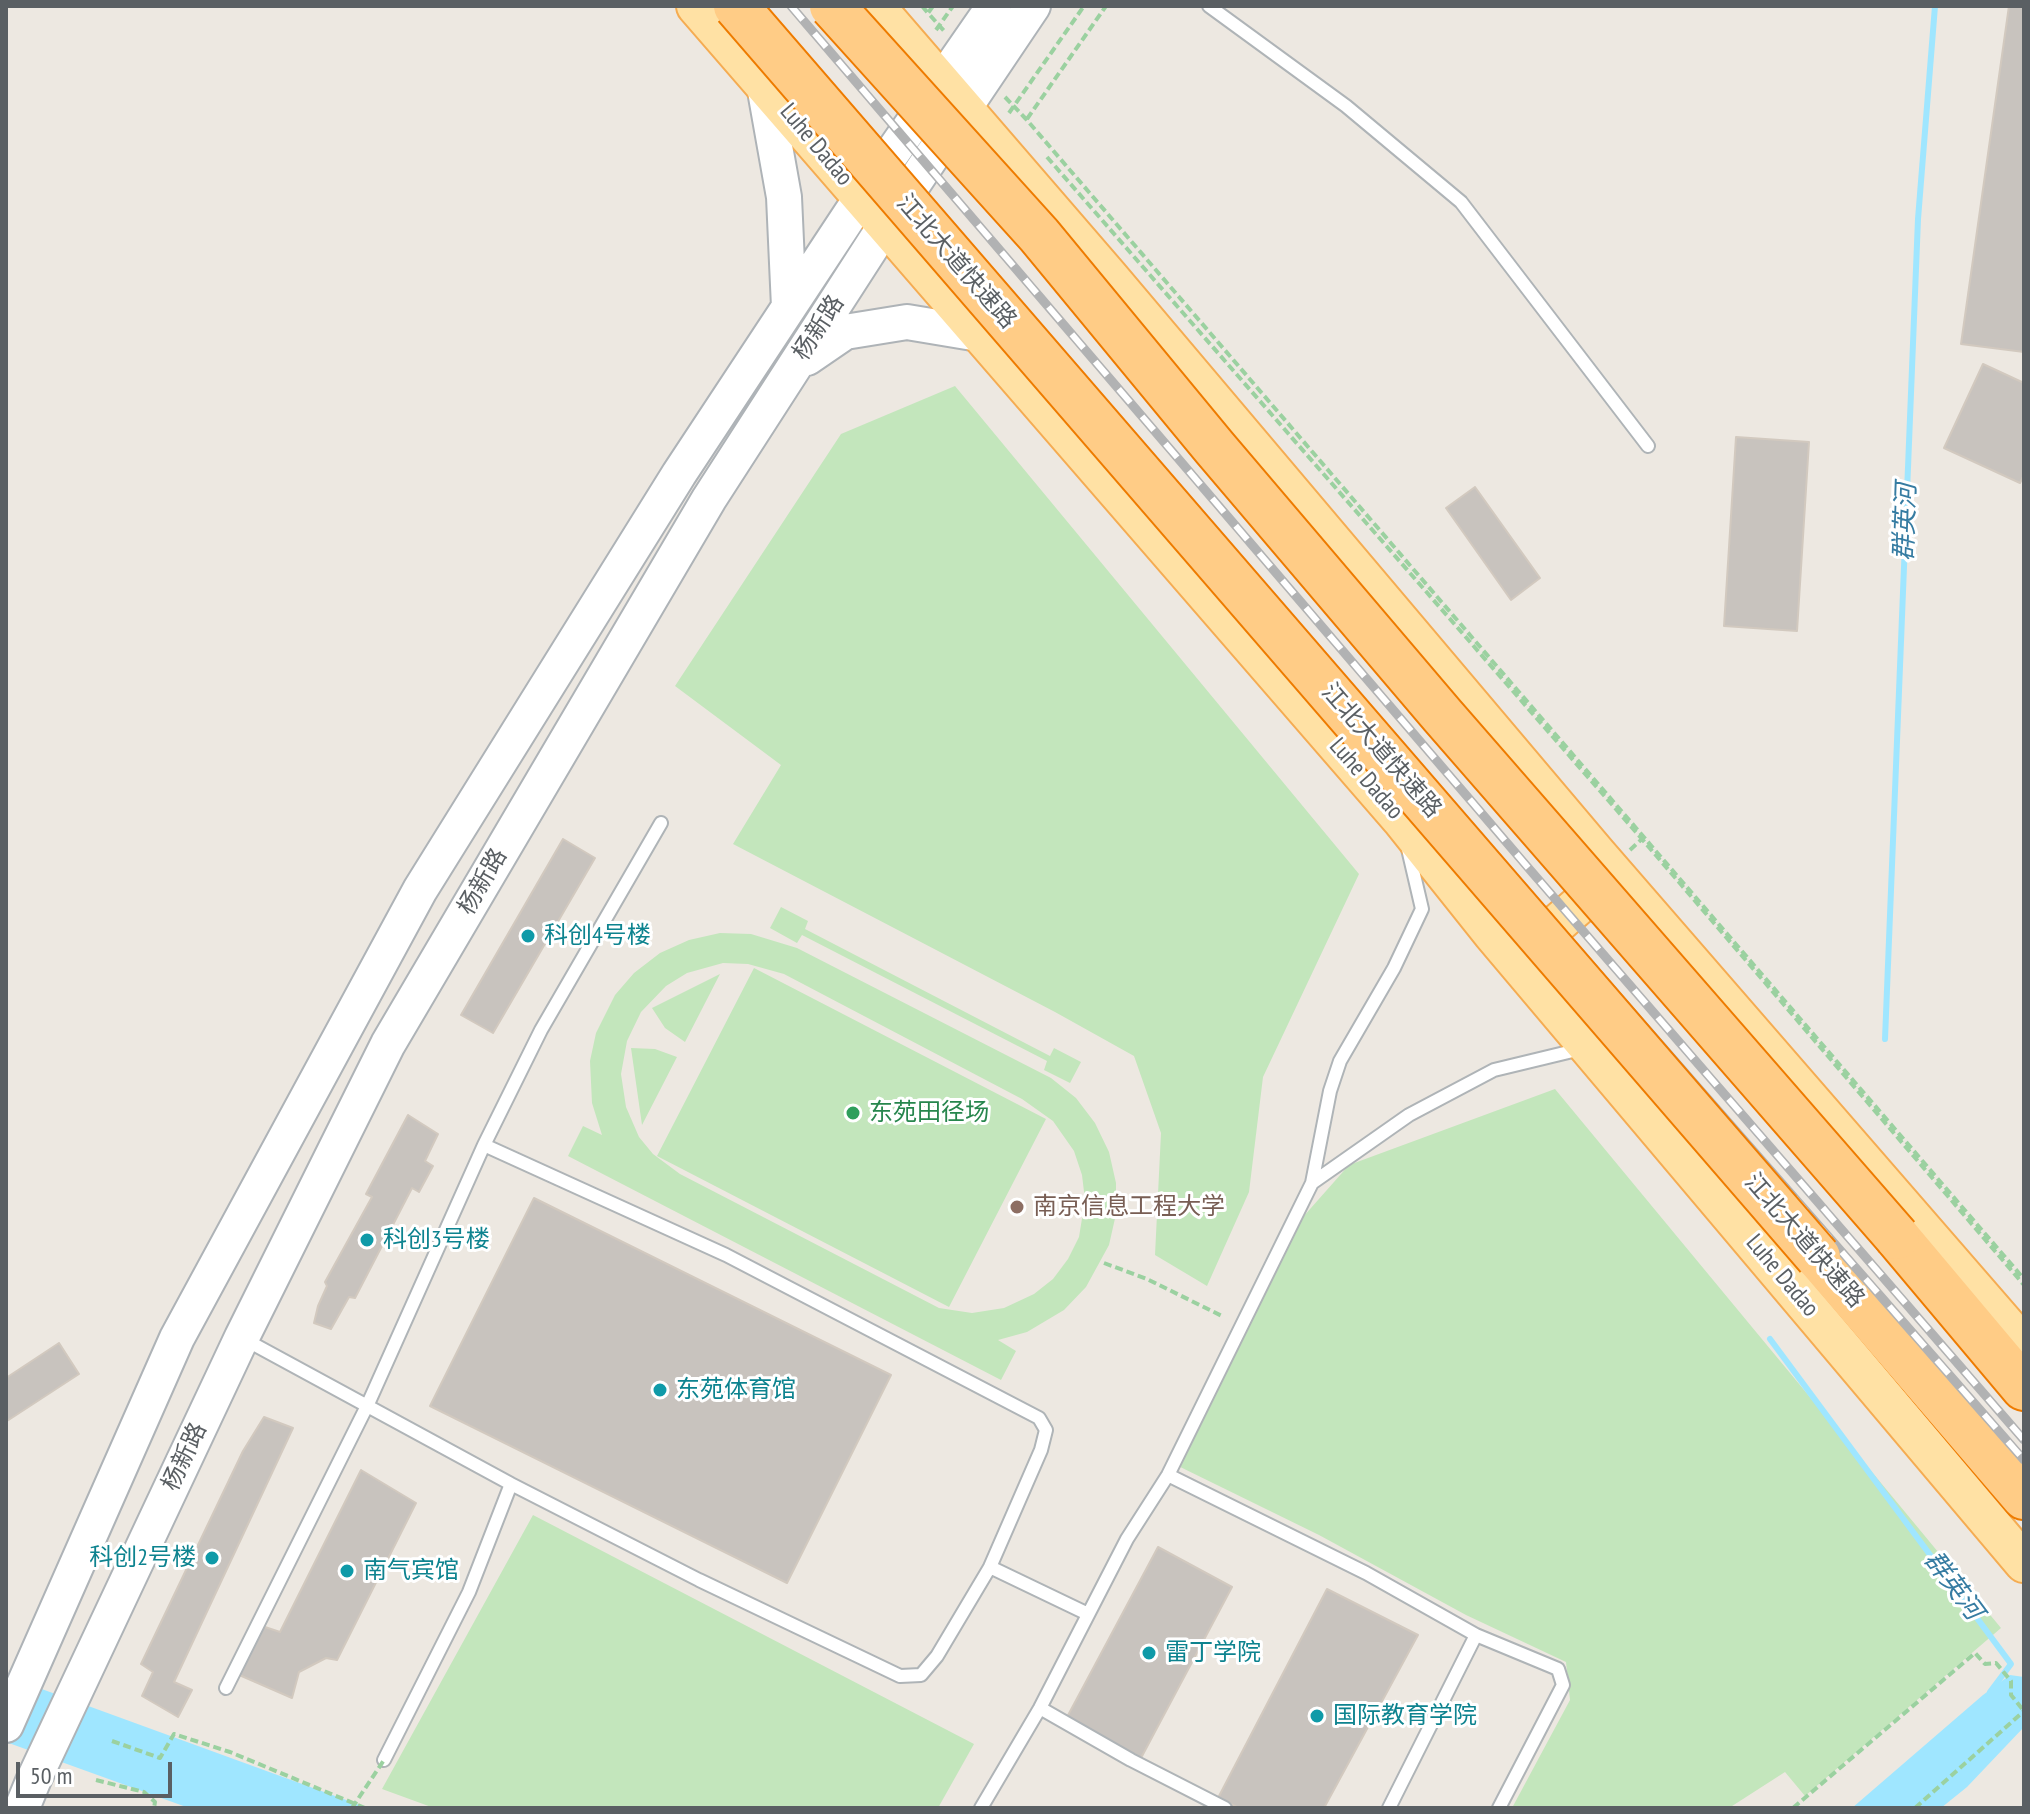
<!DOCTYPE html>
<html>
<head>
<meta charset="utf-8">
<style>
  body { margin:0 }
  #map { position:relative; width:2030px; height:1814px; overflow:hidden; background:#ede8e1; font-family:"PT Sans Narrow",sans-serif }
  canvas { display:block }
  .frame { position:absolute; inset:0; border:8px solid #5a5f63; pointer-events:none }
  .scale { position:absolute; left:16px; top:1762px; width:156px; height:36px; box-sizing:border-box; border:4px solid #5a5f63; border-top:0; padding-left:10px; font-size:24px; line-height:28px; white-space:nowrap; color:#5a5f63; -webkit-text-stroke:6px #fff; paint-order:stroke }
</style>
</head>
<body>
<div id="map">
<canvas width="2030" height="1814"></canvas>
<div class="frame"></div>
<div class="scale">50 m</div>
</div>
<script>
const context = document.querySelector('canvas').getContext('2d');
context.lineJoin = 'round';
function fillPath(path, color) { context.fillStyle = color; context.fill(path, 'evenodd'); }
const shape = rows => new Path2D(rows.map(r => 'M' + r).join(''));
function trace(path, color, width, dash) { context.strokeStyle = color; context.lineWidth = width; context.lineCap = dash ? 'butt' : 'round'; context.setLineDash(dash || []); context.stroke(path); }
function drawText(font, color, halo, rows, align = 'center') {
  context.font = font + ' "PT Sans Narrow","Noto Sans SC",sans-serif'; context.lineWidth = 6; context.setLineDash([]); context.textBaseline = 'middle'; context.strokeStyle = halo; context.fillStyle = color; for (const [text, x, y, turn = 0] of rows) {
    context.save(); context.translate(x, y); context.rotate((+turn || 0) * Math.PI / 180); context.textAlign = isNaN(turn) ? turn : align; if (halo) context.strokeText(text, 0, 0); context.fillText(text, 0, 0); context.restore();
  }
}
fillPath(shape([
  [955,386,1359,874,1263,1077,1249,1192,1207,1286,1155,1255,1161,1133,1134,1056,1055,1012,733,844,781,765,675,686,841,434],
  [781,907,808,921,805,929,1050,1056,1054,1048,1081,1062,1070,1083,1044,1070,1047,1061,802,935,797,943,770,928],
  [720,933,751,934,797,948,1051,1078,1076,1098,1095,1123,1109,1152,1116,1183,1116,1214,1109,1245,1086,1287,1064,1310,1027,1332,998,1340,1016,1351,1001,1380,568,1156,583,1126,602,1135,592,1103,590,1061,596,1033,615,995,634,973,660,953,689,940],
  [723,963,748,964,784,974,1022,1099,1053,1121,1074,1151,1082,1175,1085,1200,1079,1237,1068,1259,1053,1279,1034,1294,1004,1308,972,1313,939,1308,680,1174,653,1154,639,1137,626,1107,621,1074,627,1041,641,1012,666,986,687,973],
  [754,968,1046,1119,949,1307,657,1156],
  [720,974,685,1042,665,1028,652,1008],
  [631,1048,655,1049,677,1057,642,1125],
  [1555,1089,2001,1628,1805,1796,1785,1772,1729,1808,1512,1808,1570,1700,1566,1662,1466,1615,1319,1535,1168,1461,1280,1243,1349,1165],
  [533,1515,974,1744,938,1808,434,1808,382,1789]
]), '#c3e6bc');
fillPath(shape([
  [2010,1675,2024,1677,2024,1727,1967,1787,1941,1808,1852,1808,1983,1695],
  [6,1676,368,1808,189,1808,6,1742]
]), '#9fe6ff');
trace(shape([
  [1885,1039,1918,219,1935,6],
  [1770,1339,2011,1664,1990,1692]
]), '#9fe6ff', 6);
const building = shape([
  [2009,6,2024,6,2024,352,1961,344,2009,6],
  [1983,364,2024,383,2024,475,2020,483,1944,448,1983,364],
  [1736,437,1809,442,1797,631,1724,626,1736,437],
  [1475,487,1540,578,1511,600,1446,508,1475,487],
  [563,839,595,858,493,1033,461,1015,563,839],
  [408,1115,438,1134,425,1161,433,1166,419,1192,412,1188,355,1298,349,1297,331,1329,314,1323,318,1306,327,1286,325,1282,372,1197,366,1194,408,1115],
  [534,1198,891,1375,787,1583,430,1406,534,1198],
  [59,1343,79,1374,7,1421,6,1378,59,1343],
  [264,1417,293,1428,174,1682,192,1690,178,1717,142,1696,153,1672,141,1664,243,1451,264,1417],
  [361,1470,416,1503,337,1660,326,1658,299,1672,292,1698,237,1674,259,1625,280,1632,361,1470],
  [1158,1547,1232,1587,1141,1758,1066,1719,1158,1547],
  [1327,1589,1418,1635,1324,1808,1239,1808,1218,1798,1327,1589]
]);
fillPath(building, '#c8c3be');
trace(building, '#d2c9bf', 2);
const lane = shape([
  [1209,6,1346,106,1461,202,1648,446],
  [484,1145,726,1255,1039,1418,1046,1430,1041,1450,990,1567,1088,1614],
  [1312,1183,1409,1115,1494,1070,1581,1049],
  [244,1339,511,1484,699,1580,900,1676,921,1675,937,1656,990,1567],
  [1168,1475,1366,1573,1476,1635,1558,1669,1563,1685,1499,1808],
  [226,1688,368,1404,484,1145,541,1030,661,823],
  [1040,1708,1131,1760,1225,1808],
  [384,1760,469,1592,511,1484],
  [981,1808,1040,1708,1127,1539,1168,1475,1312,1183,1330,1091,1340,1061,1394,968,1422,909,1408,849],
  [1389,1808,1476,1635]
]);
const secondary = shape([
  [764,85,784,197,789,307],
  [807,358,845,332,907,322,979,334],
  [6,1725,177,1338,420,890,679,474,861,198,994,6],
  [22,1808,34,1779,242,1337,388,1044,709,499,885,226,1033,6]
]);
const primary = shape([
  [696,6,1401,819,1492,933,2024,1563],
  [875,6,1109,277,1596,853,2024,1346],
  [1538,969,1549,931,1588,897,1627,896]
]);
const highway = shape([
  [1897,1237,2024,1388],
  [1818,1257,2024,1497]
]);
trace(lane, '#afb4b7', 16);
trace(secondary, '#aeb3b7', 38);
trace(primary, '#f5ac52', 42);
trace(highway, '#ee7b00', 48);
trace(shape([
  [922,6,928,13],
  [933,6,928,13,945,32],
  [936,30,953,6],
  [1005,97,1026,119,2024,1279],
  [1009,113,1084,6],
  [1027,119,1106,6],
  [1047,157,1642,839],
  [1630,850,1642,839,2024,1285],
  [1104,1263,1147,1279,1224,1317],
  [112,1741,160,1758,174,1734,230,1752,365,1808],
  [96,1780,144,1792,155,1802,154,1808],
  [1793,1808,1975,1653,1985,1664,1996,1663,2011,1681,2011,1695,2024,1711],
  [1915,1808,2024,1711]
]), '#9bd1a0', 4, [8, 4]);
trace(lane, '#fff', 12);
trace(secondary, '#fff', 34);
trace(primary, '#ffe1a4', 38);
trace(highway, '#ffcc86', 44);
const rail = shape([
  [751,6,2024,1460],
  [791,6,1531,871,2024,1440]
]);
trace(rail, '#b1b2b3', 9);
trace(rail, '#fff', 6, [18]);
const highwayBridge = shape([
  [736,6,1818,1257],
  [832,6,1039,235,1214,447,1442,715,1897,1237]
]);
trace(highwayBridge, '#ee7b00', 48, []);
trace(shape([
  [352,1808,384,1760]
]), '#9bd1a0', 4, [8, 4]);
trace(highwayBridge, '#ffcc86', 44);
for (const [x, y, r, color] of [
  [528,936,8,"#0f9aa8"],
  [853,1113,8,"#2e9e5b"],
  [1017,1207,8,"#8d6e63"],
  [367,1240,8,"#0f9aa8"],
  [660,1390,8,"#0f9aa8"],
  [212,1558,8,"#0f9aa8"],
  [347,1571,8,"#0f9aa8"],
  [1149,1653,8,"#0f9aa8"],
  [1317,1716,8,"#0f9aa8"]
]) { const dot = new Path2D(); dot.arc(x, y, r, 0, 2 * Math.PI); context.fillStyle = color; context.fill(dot); trace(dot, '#fff', 3); }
drawText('24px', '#5a5f63', '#fff', [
  ["Luhe Dadao",816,145,50],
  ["江北大道快速路",956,262,49],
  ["杨新路",819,328,-57],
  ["江北大道快速路",1381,751,49],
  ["Luhe Dadao",1366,779,49],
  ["杨新路",483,882,-60],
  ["江北大道快速路",1804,1241,49],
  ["Luhe Dadao",1782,1276,50],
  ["杨新路",185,1457,-65]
]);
drawText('24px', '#0d838f', '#fff', [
  ["科创4号楼",544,936],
  ["科创3号楼",383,1240],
  ["东苑体育馆",676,1390],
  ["科创2号楼",196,1558,"right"],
  ["南气宾馆",363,1571],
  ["雷丁学院",1165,1653],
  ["国际教育学院",1333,1716]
], 'left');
drawText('24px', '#27864d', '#fff', [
  ["东苑田径场",869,1113]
], 'left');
drawText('24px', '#785e54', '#fff', [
  ["南京信息工程大学",1033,1207]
], 'left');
drawText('italic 26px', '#367ca2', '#fff', [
  ["群英河",1906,522,-88],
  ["群英河",1953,1586,53]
]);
</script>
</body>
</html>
